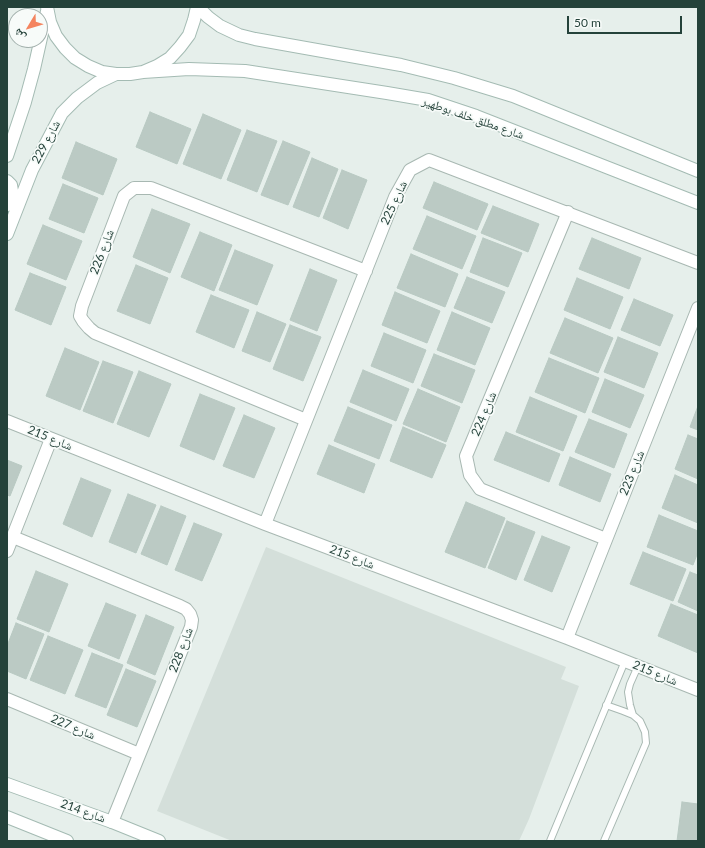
<!DOCTYPE html>
<html>
<head>
<meta charset="utf-8">
<style>
  body { margin:0 }
  #map { position:relative; width:705px; height:848px; overflow:hidden; background:#e6efeb; font-family:Lato,"Noto Naskh Arabic",sans-serif }
  canvas { display:block }
  .frame { position:absolute; inset:0; border:8px solid #24423a; pointer-events:none }
  .north { position:absolute; left:8px; top:8px; width:40px; height:40px; box-sizing:border-box; background:#f7fbf9; border:1px solid #a3b1ad; border-radius:50%; rotate:232deg; font-size:11px; font-weight:700; line-height:16px; text-align:center; color:#24423a }
  .north::after { content:''; display:block; margin:auto; width:14px; height:18px; background:#f4845f; clip-path:polygon(50% 0,100% 100%,50% 72%,0 100%) }
  .scale { position:absolute; left:567px; top:16px; width:115px; height:18px; box-sizing:border-box; border:2px solid #24423a; border-top:0; padding-left:5px; font-size:12px; line-height:14px; white-space:nowrap; color:#24423a; -webkit-text-stroke:3px #f7fbf9; paint-order:stroke }
</style>
</head>
<body>
<div id="map">
<canvas width="705" height="848"></canvas>
<div class="frame"></div>
<div class="north">ش</div>
<div class="scale">50 m</div>
</div>
<script>
const context = document.querySelector('canvas').getContext('2d');
context.lineJoin = 'round';
function fillPath(path, color) { context.fillStyle = color; context.fill(path, 'evenodd'); }
const shape = rows => new Path2D(rows.map(r => 'M' + r).join(''));
function trace(path, color, width, dash) { context.strokeStyle = color; context.lineWidth = width; context.lineCap = dash ? 'butt' : 'round'; context.setLineDash(dash || []); context.stroke(path); }
function drawText(font, color, halo, rows, align = 'center') {
  context.font = font + ' Lato,"Noto Naskh Arabic",sans-serif'; context.lineWidth = 3.5; context.setLineDash([]); context.textBaseline = 'middle'; context.strokeStyle = halo; context.fillStyle = color; for (const [text, x, y, turn = 0] of rows) {
    context.save(); context.translate(x, y); context.rotate((+turn || 0) * Math.PI / 180); context.textAlign = isNaN(turn) ? turn : align; if (halo) context.strokeText(text, 0, 0); context.fillText(text, 0, 0); context.restore();
  }
}
fillPath(shape([
  [266,547,566,667,561,679,579,686,529,819,519,841,232,841,157,811]
]), '#d4dfda');
const building = shape([
  [150,112,191,129,177,164,136,147,150,112],
  [203,114,241,130,221,179,183,164,203,114],
  [247,130,277,141,257,192,227,180,247,130],
  [283,141,310,152,288,205,261,195,283,141],
  [76,142,117,159,103,195,62,178,76,142],
  [312,158,338,169,319,217,293,207,312,158],
  [342,170,367,180,348,229,323,218,342,170],
  [434,182,488,204,477,230,423,208,434,182],
  [63,184,98,198,84,233,49,219,63,184],
  [493,206,539,224,528,252,481,233,493,206],
  [152,209,190,224,170,273,133,257,152,209],
  [427,216,476,236,462,269,413,249,427,216],
  [43,225,82,241,66,280,27,264,43,225],
  [200,232,232,245,214,291,181,277,200,232],
  [483,238,522,253,508,287,470,272,483,238],
  [592,238,641,258,629,289,579,269,592,238],
  [235,250,273,265,257,305,219,290,235,250],
  [411,254,458,274,445,307,397,288,411,254],
  [136,265,168,278,150,324,117,311,136,265],
  [310,269,337,280,317,331,290,320,310,269],
  [30,273,66,287,51,325,15,310,30,273],
  [467,277,505,292,492,323,454,308,467,277],
  [577,278,623,297,610,329,564,310,577,278],
  [395,292,440,311,427,343,382,325,395,292],
  [211,295,249,310,234,348,196,332,211,295],
  [634,299,673,315,660,346,621,330,634,299],
  [257,312,286,324,270,362,242,351,257,312],
  [452,312,490,328,475,365,437,350,452,312],
  [565,318,613,338,598,373,550,353,565,318],
  [290,325,321,337,303,381,273,369,290,325],
  [384,333,426,350,413,383,371,366,384,333],
  [618,337,658,353,644,388,604,372,618,337],
  [65,348,99,362,80,410,46,396,65,348],
  [434,354,475,370,462,403,421,386,434,354],
  [549,358,599,378,585,413,535,392,549,358],
  [103,361,133,372,113,423,83,411,103,361],
  [363,370,409,389,396,421,350,402,363,370],
  [139,371,171,384,149,437,117,424,139,371],
  [605,379,644,395,630,428,592,412,605,379],
  [418,389,460,407,446,442,403,424,418,389],
  [200,394,235,408,214,460,180,446,200,394],
  [530,397,577,416,563,451,516,432,530,397],
  [698,406,698,430,690,427,698,406],
  [348,407,392,425,379,459,334,441,348,407],
  [244,415,275,428,254,478,223,466,244,415],
  [589,419,627,434,614,468,575,452,589,419],
  [403,427,446,445,432,478,390,461,403,427],
  [506,432,560,454,549,482,494,460,506,432],
  [688,435,698,439,698,479,675,469,688,435],
  [329,445,375,464,364,493,317,474,329,445],
  [570,457,611,474,600,502,559,485,570,457],
  [7,460,22,466,10,496,7,495,7,460],
  [675,475,698,485,698,523,662,508,675,475],
  [81,478,111,490,92,537,63,524,81,478],
  [128,494,156,505,136,553,109,542,128,494],
  [466,502,505,518,485,568,445,552,466,502],
  [161,506,186,516,167,565,141,554,161,506],
  [659,515,698,531,698,552,693,565,647,547,659,515],
  [507,521,535,532,516,580,488,568,507,521],
  [194,523,222,534,202,581,175,570,194,523],
  [542,536,570,547,552,592,524,580,542,536],
  [643,552,686,569,673,601,630,584,643,552],
  [36,571,68,584,49,632,17,619,36,571],
  [690,572,698,575,698,611,678,602,690,572],
  [106,603,136,615,119,659,88,646,106,603],
  [671,604,698,615,698,653,658,636,671,604],
  [146,615,174,627,155,675,127,663,146,615],
  [16,623,44,634,26,679,7,671,7,646,16,623],
  [48,636,83,650,65,694,30,680,48,636],
  [92,653,123,665,106,708,75,696,92,653],
  [126,669,156,681,137,727,107,715,126,669],
  [682,802,698,804,698,841,677,841,682,802]
]);
fillPath(building, '#bbcac4');
trace(building, '#b8c9c2', 1);
const lane = shape([
  [633,715,630,705,628,692,630,684,638,666],
  [550,841,625,661],
  [604,841,646,743,645,732,640,721,633,715,623,711,606,705]
]);
const street = shape([
  [568,212,466,456,470,475,480,489,606,539],
  [306,420,95,333,89,328,83,321,80,316,82,306,124,196,134,188,151,188,366,271],
  [7,421,265,524,567,638,698,690],
  [265,524,395,197,410,170,429,160,698,263],
  [13,537,180,606,186,609,190,614,192,620,191,627,112,822],
  [7,551,51,439],
  [567,638,698,308],
  [7,699,139,754]
]);
const secondary = shape([
  [47,7,50,22,56,36,65,48,75,58,88,66,102,72,116,74,130,74,143,72,157,66,170,58,180,47,189,35,194,20,197,7],
  [198,7,208,17,220,26,239,35,255,39,401,65,454,78,513,96,698,171],
  [143,72,189,69,245,71,387,93,428,100,476,116,698,203],
  [7,156,25,102,34,69,47,11],
  [7,181,11,185,12,191,7,205],
  [7,234,32,170,62,113,77,98,97,83,116,74],
  [7,784,112,822,159,841],
  [7,817,67,841]
]);
trace(lane, '#a8b8b2', 8);
trace(street, '#a8b8b2', 14);
trace(secondary, '#a4bbb3', 14);
trace(lane, '#fff', 6);
trace(street, '#fff', 12);
trace(secondary, '#fff', 12);
drawText('12px', '#24423a', '#f7fbf9', [
  ["شارع مطلق خلف بوطهير",473,118,19],
  ["شارع 229",46,142,-62],
  ["شارع 225",394,203,-65],
  ["شارع 226",102,252,-69],
  ["شارع 224",484,414,-67],
  ["شارع 215",50,438,22],
  ["شارع 223",632,473,-68],
  ["شارع 215",352,557,21],
  ["شارع 228",181,650,-69],
  ["شارع 215",655,673,22],
  ["شارع 227",73,727,23],
  ["شارع 214",83,811,20]
]);
</script>
</body>
</html>
